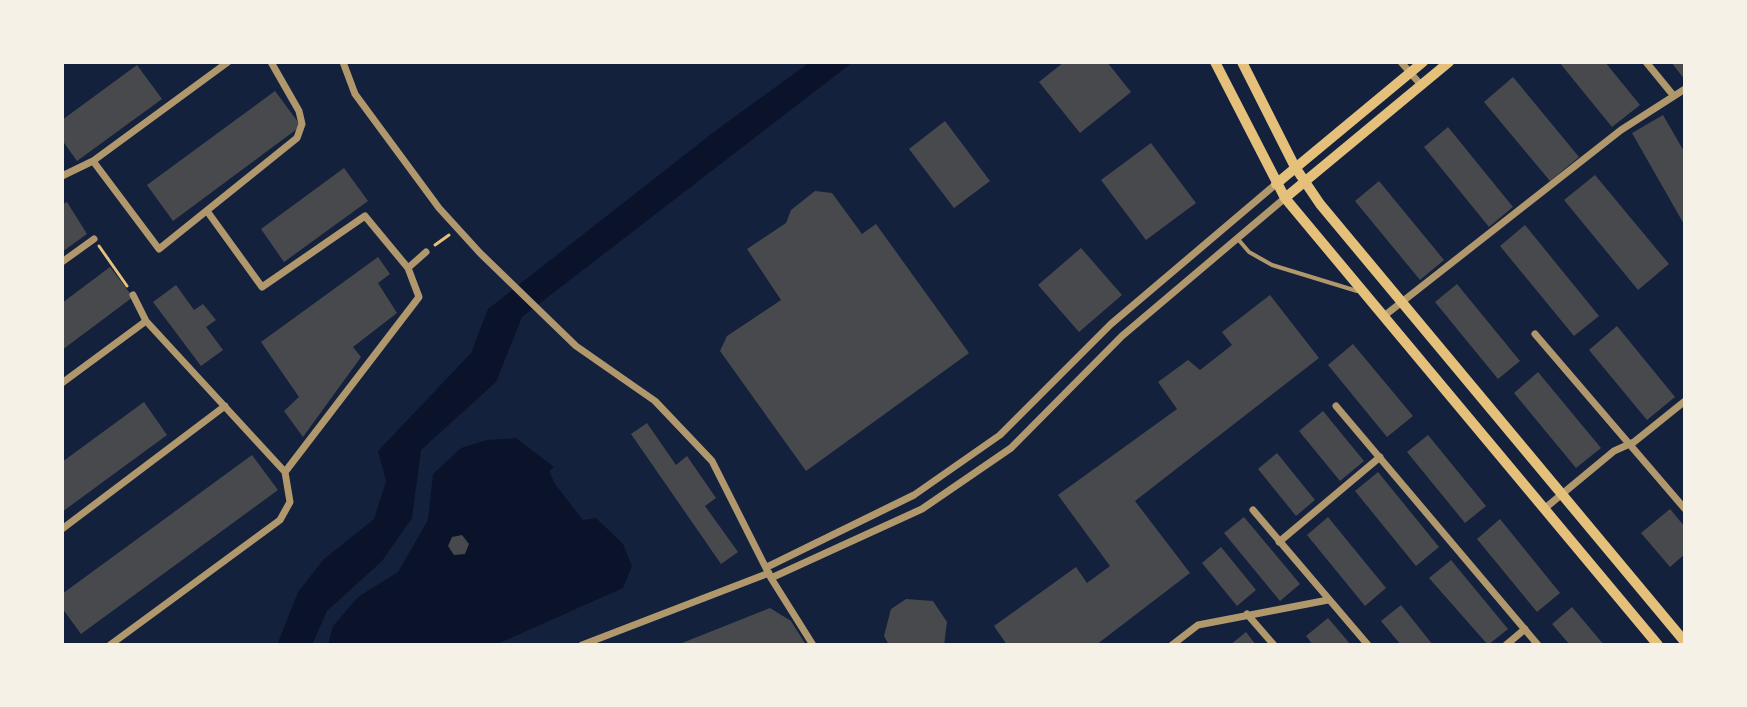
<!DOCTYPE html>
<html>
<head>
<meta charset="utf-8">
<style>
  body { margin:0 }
  #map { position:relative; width:1747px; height:707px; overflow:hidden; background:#14213d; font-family:"PT Sans",sans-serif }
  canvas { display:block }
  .frame { position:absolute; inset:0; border:64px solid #f6f1e7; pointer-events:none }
</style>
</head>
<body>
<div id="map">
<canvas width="1747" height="707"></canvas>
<div class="frame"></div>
</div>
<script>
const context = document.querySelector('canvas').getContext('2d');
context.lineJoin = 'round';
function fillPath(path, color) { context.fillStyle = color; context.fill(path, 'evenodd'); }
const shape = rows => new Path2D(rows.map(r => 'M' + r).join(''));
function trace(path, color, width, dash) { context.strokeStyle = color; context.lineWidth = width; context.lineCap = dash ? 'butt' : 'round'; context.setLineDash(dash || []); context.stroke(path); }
fillPath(shape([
  [810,62,853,62,522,317,496,382,421,450,412,518,382,561,327,611,312,645,277,645,298,592,324,559,374,519,386,481,378,451,471,353,488,309,715,131],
  [516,438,554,467,549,471,555,484,583,520,596,518,623,544,632,566,623,588,495,645,328,645,333,626,358,597,398,572,428,520,433,474,461,448,487,440]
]), '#0b132b');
fillPath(shape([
  [1064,62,1107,62,1131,92,1080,133,1039,82],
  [1559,62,1605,62,1640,105,1612,127],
  [1671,62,1685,62,1685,80],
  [137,65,162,99,77,161,62,140,62,120],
  [1513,77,1579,157,1550,181,1484,102],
  [275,91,301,126,173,221,147,185],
  [1663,115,1685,153,1685,226,1632,133],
  [945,121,990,181,954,208,909,149],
  [1448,127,1513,207,1489,227,1424,147],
  [1151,143,1196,203,1146,240,1101,180],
  [344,168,368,201,284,262,261,229],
  [1595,175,1669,264,1638,290,1564,200],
  [1379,181,1444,260,1420,280,1355,201],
  [815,191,832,193,862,234,876,224,969,353,806,471,720,351,727,336,781,300,747,249,786,223,791,210],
  [67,202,87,234,62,252,62,205],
  [1525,225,1599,316,1574,336,1500,246],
  [1081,248,1122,295,1079,332,1038,285],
  [378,257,390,274,378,283,397,313,353,347,361,357,303,437,284,411,299,397,261,342],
  [110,267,133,297,62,350,62,303],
  [1457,284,1520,361,1498,379,1435,302],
  [176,285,194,310,203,304,216,320,206,327,223,350,201,366,153,302],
  [1270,295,1319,358,1135,501,1190,573,1096,645,1007,645,994,626,1076,567,1087,583,1110,566,1058,495,1177,409,1158,382,1188,360,1200,370,1232,345,1222,332],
  [1617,326,1675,397,1647,420,1589,350],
  [1353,344,1413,416,1387,437,1328,365],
  [1538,372,1601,448,1576,468,1514,393],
  [144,402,167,435,62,512,62,462],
  [1323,411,1364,461,1340,481,1299,431],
  [647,423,676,465,687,456,716,498,705,506,738,552,721,564,631,434],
  [1428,435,1486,506,1465,523,1407,452],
  [1277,453,1315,500,1296,516,1258,469],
  [252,455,278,490,81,634,62,608,62,594],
  [1378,472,1439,547,1416,566,1355,491],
  [1670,509,1685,527,1685,554,1670,567,1641,533],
  [1244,517,1300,584,1280,601,1224,533],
  [1328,517,1386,588,1365,606,1307,535],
  [1500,519,1560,593,1537,612,1477,539],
  [462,535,469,544,465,554,454,555,448,546,452,537],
  [1221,547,1256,590,1237,606,1202,563],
  [1451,560,1508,629,1488,645,1429,578],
  [906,599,933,601,947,622,944,645,889,645,884,636,891,609],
  [1401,605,1433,645,1401,645,1381,621],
  [1572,607,1604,645,1570,645,1552,624],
  [770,608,791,621,806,645,677,645],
  [1328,618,1351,645,1313,645,1306,636],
  [1246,632,1256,645,1230,645]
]), '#48494c');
trace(shape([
  [435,245,449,235],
  [99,246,127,286]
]), '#e5c07b', 3);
trace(shape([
  [1237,238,1249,252,1272,265,1357,291]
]), '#b1986c', 4);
trace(shape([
  [228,62,93,161,159,249,297,138,302,124,299,111,271,62],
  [343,62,355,94,439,208,480,253,576,346,655,401,712,461,771,578,813,645],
  [1401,62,1421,85],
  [1646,62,1673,95],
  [62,176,93,161],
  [207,211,262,287,365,216,408,268],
  [62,262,94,239],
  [133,295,146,321],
  [1384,316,1621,130,1685,89],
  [1535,334,1685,509],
  [62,383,146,321,285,472],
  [1336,406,1538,645],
  [1544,509,1614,451,1634,442,1685,401],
  [1253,510,1368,645],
  [62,529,225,406],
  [1279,542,1380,457],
  [767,567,914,495,1000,435,1111,324,1276,184],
  [771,578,922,509,1011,448,1122,336,1285,198],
  [1247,614,1274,645],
  [110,645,280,520,290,502,285,472,419,297,408,268,426,252],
  [582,645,769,573],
  [1172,645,1198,625,1328,600],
  [1506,645,1525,629]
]), '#b1986c', 7);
trace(shape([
  [1215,62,1285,198,1658,645],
  [1242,62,1295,167,1320,204,1685,642],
  [1276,184,1423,62],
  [1285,198,1449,62]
]), '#e5c07b', 10);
</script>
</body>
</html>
